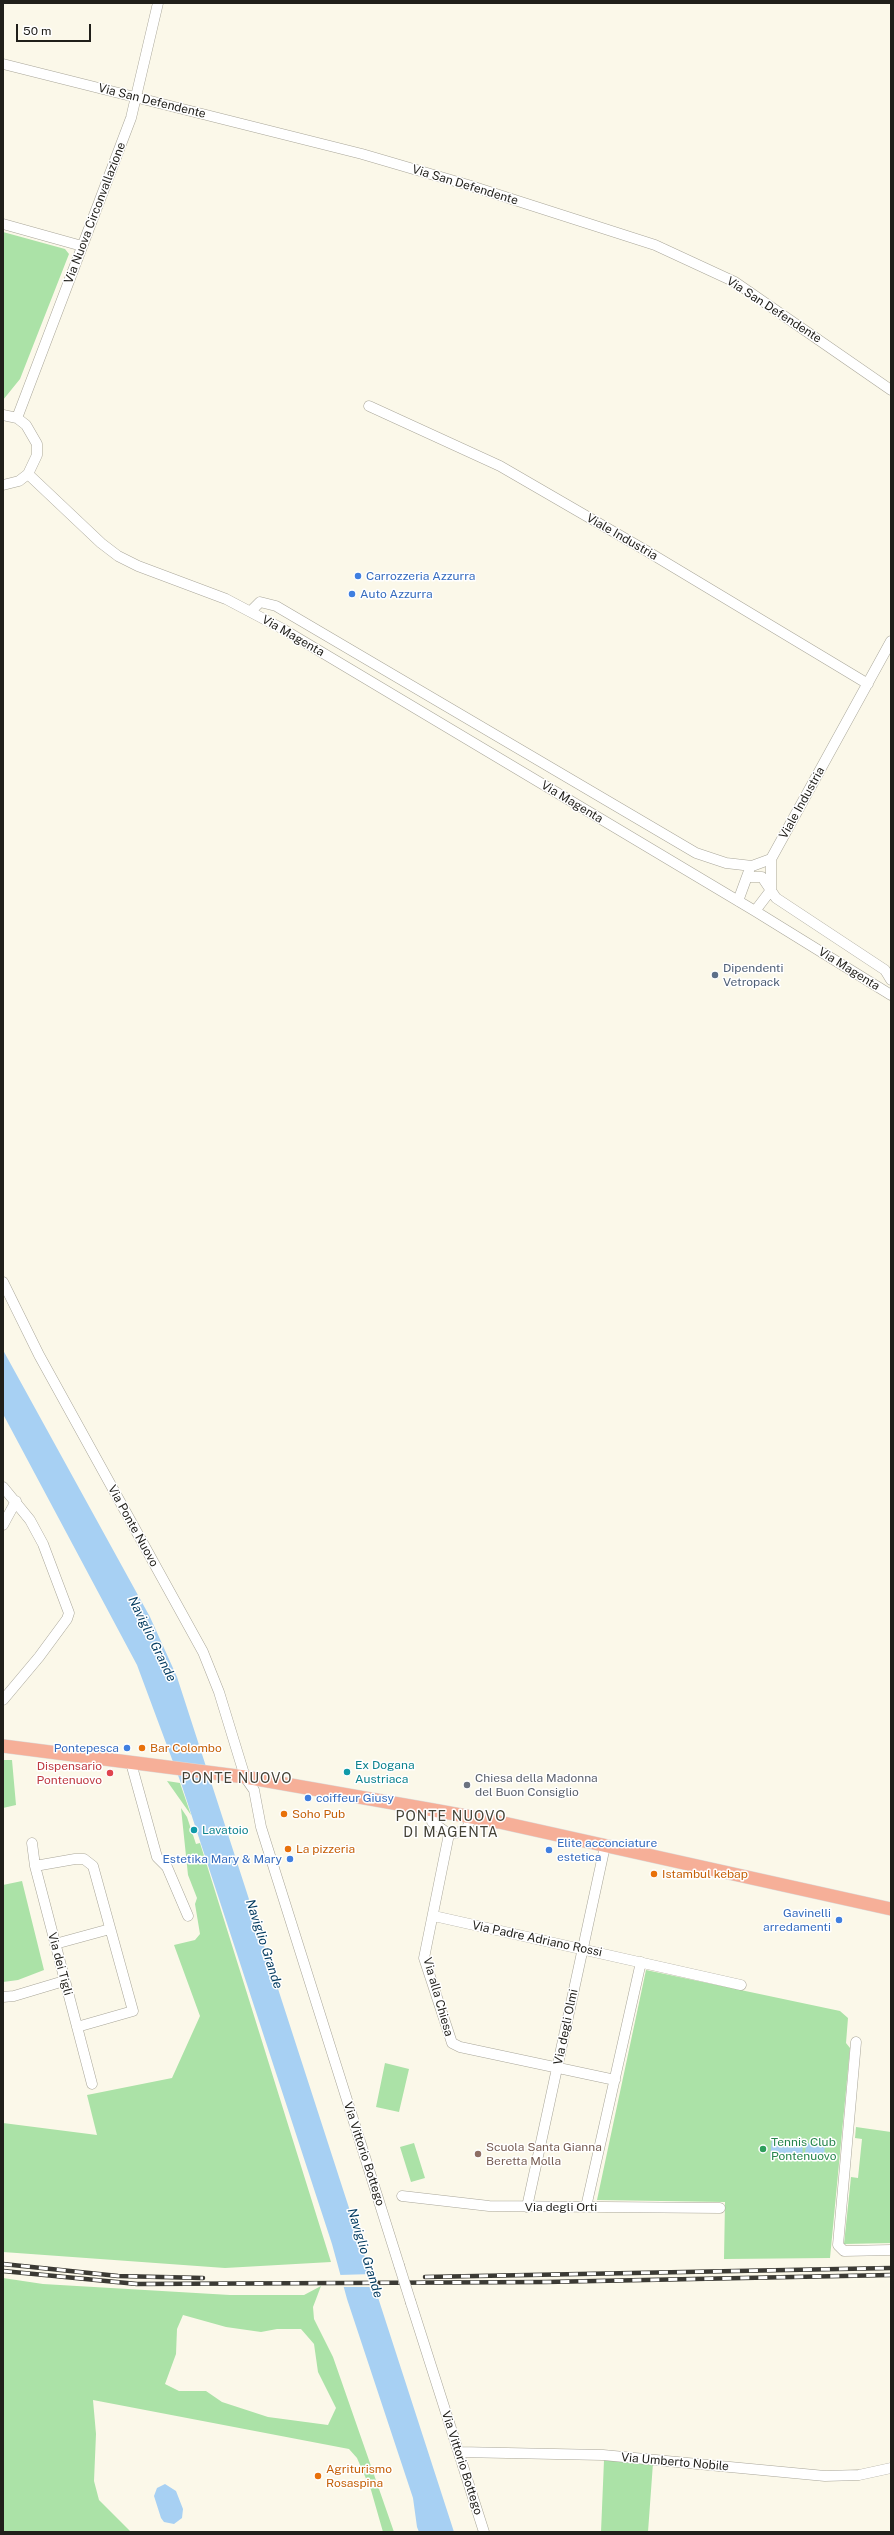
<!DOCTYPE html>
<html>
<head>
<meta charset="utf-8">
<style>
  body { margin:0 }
  #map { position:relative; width:894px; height:2535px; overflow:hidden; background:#fbf8e9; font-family:"Public Sans",sans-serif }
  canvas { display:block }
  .frame { position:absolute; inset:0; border:4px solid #201f1a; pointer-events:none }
  .scale { position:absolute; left:16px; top:24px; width:75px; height:18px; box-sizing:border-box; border:2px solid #201f1a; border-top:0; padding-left:5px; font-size:12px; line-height:14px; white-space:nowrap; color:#201f1a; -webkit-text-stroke:3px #fff; paint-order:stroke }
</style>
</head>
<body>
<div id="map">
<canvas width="894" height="2535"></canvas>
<div class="frame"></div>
<div class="scale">50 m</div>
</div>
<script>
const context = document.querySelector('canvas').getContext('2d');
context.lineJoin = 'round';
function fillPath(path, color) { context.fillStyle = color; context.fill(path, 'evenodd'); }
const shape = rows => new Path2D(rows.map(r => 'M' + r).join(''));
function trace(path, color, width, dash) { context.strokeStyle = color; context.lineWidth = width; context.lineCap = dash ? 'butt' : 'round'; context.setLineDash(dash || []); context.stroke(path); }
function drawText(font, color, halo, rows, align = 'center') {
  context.font = font + ' "Public Sans",sans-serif'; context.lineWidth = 3; context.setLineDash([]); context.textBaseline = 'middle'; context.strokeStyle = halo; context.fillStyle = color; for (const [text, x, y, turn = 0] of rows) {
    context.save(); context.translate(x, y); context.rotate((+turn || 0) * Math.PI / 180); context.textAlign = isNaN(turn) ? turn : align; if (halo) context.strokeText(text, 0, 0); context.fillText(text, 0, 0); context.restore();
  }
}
fillPath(shape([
  [3,232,65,249,69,254,20,379,3,400],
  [3,1760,12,1760,16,1805,3,1808],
  [167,1781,180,1783,191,1815],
  [181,1808,187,1817,196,1844,200,1843,331,2262,225,2268,3,2252,3,2123,97,2135,87,2095,172,2078,200,2016,174,1945,195,1940,200,1934,195,1904,197,1898,188,1875],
  [22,1881,44,1970,18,1980,3,1982,3,1885],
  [646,1970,840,2011,848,2018,846,2043,850,2048,830,2258,724,2259,725,2202,597,2200],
  [385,2063,409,2069,399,2112,376,2107],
  [856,2127,891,2132,891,2243,844,2244,851,2177,858,2178,862,2139,855,2138],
  [414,2143,425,2178,411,2182,400,2147],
  [3,2278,43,2284,230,2295,304,2295,321,2286,313,2307,314,2319,333,2357,394,2532,383,2532,371,2490,357,2458,349,2449,93,2400,96,2434,94,2481,99,2500,131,2532,3,2532],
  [183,2315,226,2327,261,2332,277,2329,301,2329,314,2344,318,2372,336,2408,328,2425,268,2417,222,2402,206,2391,179,2391,165,2384,176,2354,177,2329],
  [604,2460,653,2463,648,2532,601,2532]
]), '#abe2a7');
fillPath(shape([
  [3,1350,150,1617,177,1677,454,2532,419,2532,417,2527,413,2498,347,2299,332,2244,182,1786,137,1665,3,1414],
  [772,2139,803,2142,802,2160,770,2157],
  [806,2143,825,2145,824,2156,805,2154],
  [165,2484,176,2491,183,2509,182,2518,174,2524,164,2522,161,2518,154,2496,157,2488]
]), '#a7d0f3');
fillPath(shape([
  [373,2274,377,2287,342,2287,339,2275]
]), '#fbf8e9');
const minor = shape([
  [3,64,362,154,468,185,655,245,735,282,891,390],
  [3,224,82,246],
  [369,406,500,466,645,550,868,684],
  [3,415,17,418,26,425,37,444,37,455,28,474,19,481,3,485],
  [17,418,131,118,158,3],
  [28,474,101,543,118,556,138,566,226,599,281,628,755,911,891,995],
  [251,611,260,602,276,606,696,853,726,863,752,866,771,859],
  [747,877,762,877,776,898,885,970,891,980],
  [738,901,749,871],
  [755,911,771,890,771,859,891,641],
  [3,1282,39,1355,203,1652,219,1692,245,1777,254,1790,261,1827,399,2265],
  [3,1487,30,1520,43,1544,69,1613,67,1619,39,1657,3,1700],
  [3,1525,16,1501],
  [131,1763,157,1857,167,1867,188,1916],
  [433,1810,432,1822,449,1834,466,1831,471,1818],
  [449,1834,424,1958,452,2043,460,2047,615,2080],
  [32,1843,35,1866,92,2084],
  [35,1866,75,1859,84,1859,93,1866,133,2011,77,2027],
  [434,1916,741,1985],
  [55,1944,110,1929],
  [3,1997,14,1996,64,1981],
  [856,2042,838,2245,844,2251,891,2250],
  [402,2196,489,2206,720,2208],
  [527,2207,605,1846],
  [586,2207,641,1962],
  [411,2303,484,2532],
  [459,2452,603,2455,825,2476,859,2475,891,2468]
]);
const major = shape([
  [3,1746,245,1777,433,1810,499,1822,891,1909]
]);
trace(minor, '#a9a699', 11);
trace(major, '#dbdbda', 14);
trace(minor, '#fff', 10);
trace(major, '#f6af98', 13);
const rail = shape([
  [3,2264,118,2276,203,2278],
  [3,2271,137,2284,546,2282,891,2275],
  [425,2277,891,2268]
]);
trace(rail, '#3b3a34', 4.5);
trace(rail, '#fff', 3, [9]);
const minorBridge = shape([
  [399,2265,411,2303]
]);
trace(minorBridge, '#a9a699', 11, []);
trace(minorBridge, '#fff', 10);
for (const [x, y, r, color] of [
  [358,576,4,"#3f7fe0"],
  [352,594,4,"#3f7fe0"],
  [715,975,4,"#5c6f8a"],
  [127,1748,4,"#3f7fe0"],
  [142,1748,4,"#e8710a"],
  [347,1772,4,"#0f9aa8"],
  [110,1773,4,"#e0444e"],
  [467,1785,4,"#6b7280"],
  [308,1798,4,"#3f7fe0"],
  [284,1814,4,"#e8710a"],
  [194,1830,4,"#0f9aa8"],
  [288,1849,4,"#e8710a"],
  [549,1850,4,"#3f7fe0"],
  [290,1859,4,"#3f7fe0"],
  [654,1874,4,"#e8710a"],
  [839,1920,4,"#3f7fe0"],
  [763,2149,4,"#2e9e5b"],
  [478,2154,4,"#8d6e63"],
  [318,2476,4,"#e8710a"]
]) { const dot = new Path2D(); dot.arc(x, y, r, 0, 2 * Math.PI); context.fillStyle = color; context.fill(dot); trace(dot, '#fff', 1.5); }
drawText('12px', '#201f1a', '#fff', [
  ["Via San Defendente",152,101,14],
  ["Via San Defendente",465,185,17],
  ["Via Nuova Circonvallazione",95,213,-69],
  ["Via San Defendente",774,310,33],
  ["Viale Industria",622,537,30],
  ["Via Magenta",293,636,30],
  ["Via Magenta",572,802,31],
  ["Viale Industria",802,803,-61],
  ["Via Magenta",849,969,32],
  ["Via Ponte Nuovo",133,1526,61],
  ["Via Padre Adriano Rossi",537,1939,12],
  ["Via dei Tigli",60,1964,75],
  ["Via alla Chiesa",438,1997,74],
  ["Via degli Olmi",566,2027,-78],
  ["Via Vittorio Bottego",364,2154,72],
  ["Via degli Orti",561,2207],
  ["Via Umberto Nobile",675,2462,5],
  ["Via Vittorio Bottego",462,2463,72]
]);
drawText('12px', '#366cbe', '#fff', [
  ["Carrozzeria Azzurra",366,576],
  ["Auto Azzurra",360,594],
  ["Pontepesca",119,1748,"right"],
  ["coiffeur Giusy",316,1798],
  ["Elite acconciature",557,1843],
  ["estetica",557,1857],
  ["Estetika Mary & Mary",282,1859,"right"],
  ["Gavinelli",831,1913,"right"],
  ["arredamenti",831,1927,"right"]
], 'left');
drawText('12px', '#4e5e75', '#fff', [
  ["Dipendenti",723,968],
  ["Vetropack",723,982]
], 'left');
drawText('12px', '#c56008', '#fff', [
  ["Bar Colombo",150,1748],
  ["Soho Pub",292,1814],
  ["La pizzeria",296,1849],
  ["Istambul kebap",662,1874],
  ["Agriturismo",326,2469],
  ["Rosaspina",326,2483]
], 'left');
drawText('12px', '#0d838f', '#fff', [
  ["Ex Dogana",355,1765],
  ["Austriaca",355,1779],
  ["Lavatoio",202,1830]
], 'left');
drawText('12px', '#be3a42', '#fff', [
  ["Dispensario",102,1766],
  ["Pontenuovo",102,1780]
], 'right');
drawText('12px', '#5b616d', '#fff', [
  ["Chiesa della Madonna",475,1778],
  ["del Buon Consiglio",475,1792]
], 'left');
drawText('12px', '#27864d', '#fff', [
  ["Tennis Club",771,2142],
  ["Pontenuovo",771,2156]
], 'left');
drawText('12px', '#785e54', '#fff', [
  ["Scuola Santa Gianna",486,2147],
  ["Beretta Molla",486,2161]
], 'left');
drawText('italic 13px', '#023a5f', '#fff', [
  ["Naviglio Grande",152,1639,64],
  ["Naviglio Grande",264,1944,72],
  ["Naviglio Grande",365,2253,73]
]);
context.letterSpacing = '1px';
drawText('14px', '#444236', '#fff', [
  ["PONTE NUOVO",237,1779],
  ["PONTE NUOVO",451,1817],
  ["DI MAGENTA",451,1833]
]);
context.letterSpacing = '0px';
</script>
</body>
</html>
